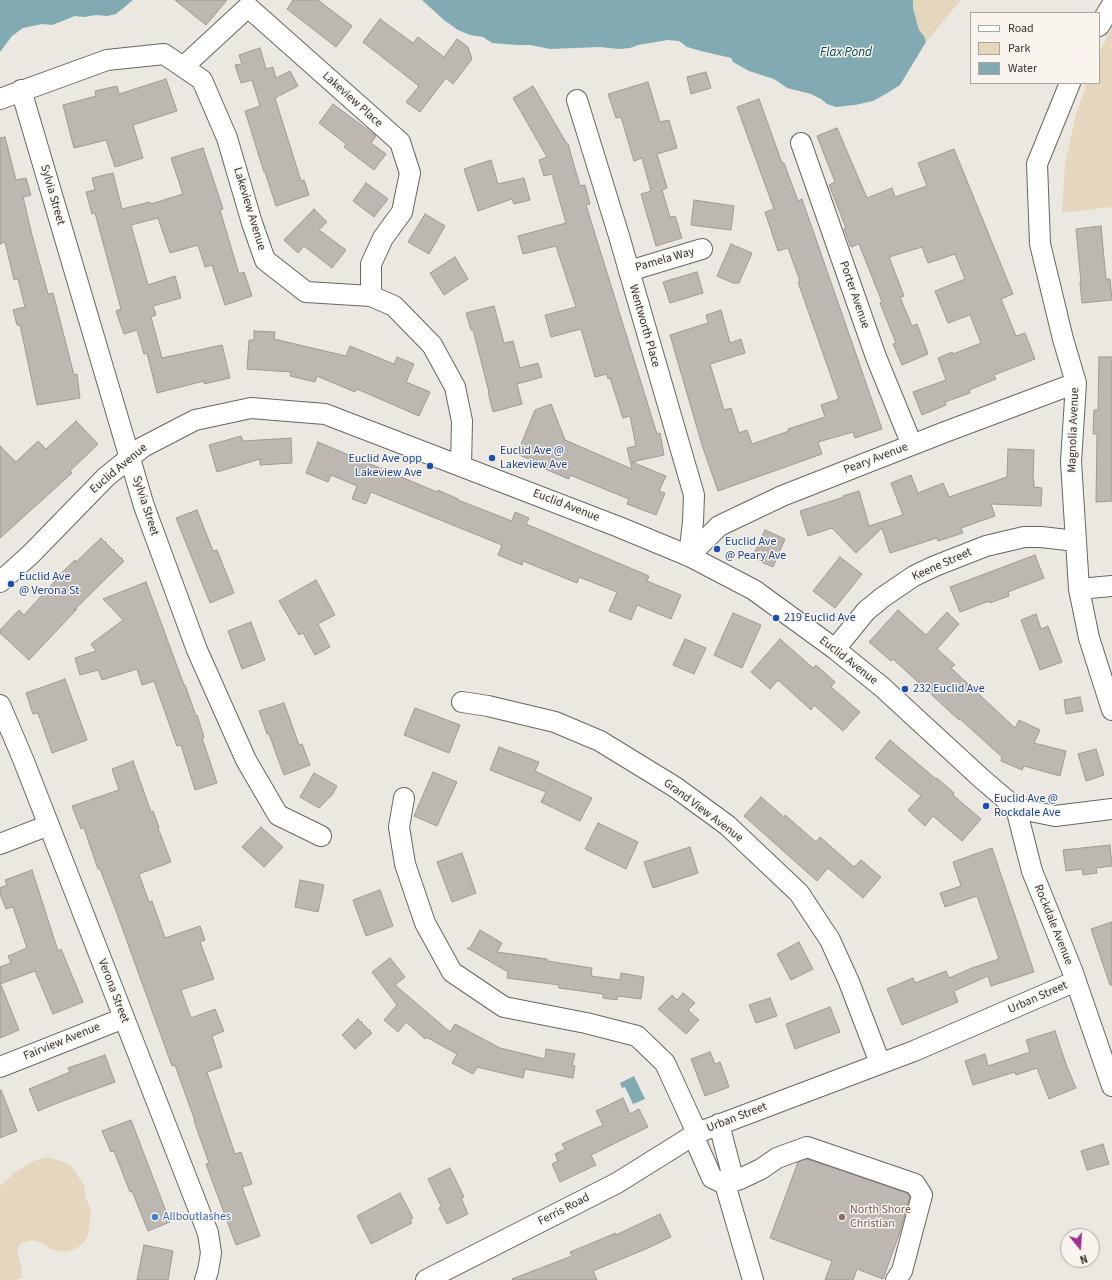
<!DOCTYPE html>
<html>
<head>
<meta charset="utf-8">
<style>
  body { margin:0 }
  #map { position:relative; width:1112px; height:1280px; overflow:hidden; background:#ebe8e1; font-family:"Source Sans 3",sans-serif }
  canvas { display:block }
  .legend { position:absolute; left:970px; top:12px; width:130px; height:72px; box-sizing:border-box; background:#f9f5ee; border:1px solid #aaa7a2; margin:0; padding:5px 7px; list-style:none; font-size:12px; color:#343330 }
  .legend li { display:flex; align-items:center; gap:8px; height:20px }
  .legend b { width:20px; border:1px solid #aaa7a2 }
  .north { position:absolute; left:1060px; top:1228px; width:40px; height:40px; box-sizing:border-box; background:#f9f5ee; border:1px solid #aaa7a2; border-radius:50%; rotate:162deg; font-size:11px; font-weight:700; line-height:16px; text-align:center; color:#343330 }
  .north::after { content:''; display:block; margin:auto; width:14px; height:18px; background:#9a2f90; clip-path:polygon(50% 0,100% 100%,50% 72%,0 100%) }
</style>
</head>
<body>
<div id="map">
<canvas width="1112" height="1280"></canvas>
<ul class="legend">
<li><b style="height:5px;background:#fff"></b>Road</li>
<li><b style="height:11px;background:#e5d7bd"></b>Park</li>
<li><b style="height:11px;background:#82aab3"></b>Water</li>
</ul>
<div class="north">N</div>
</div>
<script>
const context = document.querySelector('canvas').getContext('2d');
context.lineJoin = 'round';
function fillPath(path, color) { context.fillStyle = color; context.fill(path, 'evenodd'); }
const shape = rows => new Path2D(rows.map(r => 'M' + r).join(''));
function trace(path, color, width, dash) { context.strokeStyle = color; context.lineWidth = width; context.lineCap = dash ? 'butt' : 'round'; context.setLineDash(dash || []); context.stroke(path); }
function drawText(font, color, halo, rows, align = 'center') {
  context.font = font + ' "Source Sans 3",sans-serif'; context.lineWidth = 3; context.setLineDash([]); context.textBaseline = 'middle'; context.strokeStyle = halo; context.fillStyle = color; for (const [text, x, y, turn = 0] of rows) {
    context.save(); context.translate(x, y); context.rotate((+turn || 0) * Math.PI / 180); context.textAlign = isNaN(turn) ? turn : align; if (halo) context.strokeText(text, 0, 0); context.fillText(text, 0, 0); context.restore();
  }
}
fillPath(shape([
  [913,0,961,0,926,42,924,36,919,30,913,8],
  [1112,27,1112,207,1062,213,1065,165,1076,114,1087,83,1099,83,1099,54],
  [48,1157,63,1162,71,1166,84,1185,86,1199,91,1210,88,1236,85,1241,77,1248,65,1252,51,1249,42,1243,32,1240,21,1243,17,1249,22,1270,21,1278,14,1280,1,1280,0,1279,0,1186,18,1170,36,1160]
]), '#e5d7bd');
fillPath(shape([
  [0,0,133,0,116,14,107,16,96,15,84,17,75,16,52,25,42,24,23,28,12,36,0,52],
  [422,0,913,0,913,8,919,30,924,36,926,42,900,85,884,95,873,101,855,105,836,107,827,104,821,99,811,94,787,88,774,79,749,71,733,62,731,58,701,51,687,47,679,41,668,40,638,45,630,48,619,49,600,47,550,49,530,45,517,45,492,43,483,37,470,35,458,30,444,20],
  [634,1076,645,1099,633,1104,625,1087,622,1088,620,1083]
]), '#82aab3');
const building = shape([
  [175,0,227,0,206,25,175,0],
  [293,0,318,0,352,26,336,47,287,9,293,0],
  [380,19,413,43,418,37,444,57,457,39,468,47,472,59,453,84,446,78,420,112,406,102,419,86,363,42,380,19],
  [260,48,266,69,273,67,276,78,290,71,298,86,275,98,301,181,304,180,309,195,276,206,265,172,264,172,245,111,260,106,252,80,241,83,235,65,242,64,239,55,260,48],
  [706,72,711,88,691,94,687,77,706,72],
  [166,79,177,111,133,125,143,158,115,167,106,140,74,148,63,105,96,96,95,91,117,86,119,94,166,79],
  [648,82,660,122,669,120,677,148,657,154,667,188,662,190,670,217,675,216,682,238,656,246,641,194,651,191,642,158,634,161,621,117,616,118,608,94,648,82],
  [533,86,567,144,568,144,580,186,585,185,590,204,586,205,657,434,660,433,664,455,632,462,666,476,659,491,665,493,656,515,627,504,629,499,570,475,569,479,545,469,546,466,517,454,535,410,551,404,565,440,632,469,627,448,636,446,630,416,623,418,610,378,608,379,607,374,595,377,581,329,551,337,545,315,576,307,556,246,523,254,518,236,566,223,552,174,544,176,539,160,547,157,513,98,533,86],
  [759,99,782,163,784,163,798,201,802,199,882,429,855,438,853,432,818,442,822,454,718,491,702,445,670,335,708,323,706,315,721,310,730,343,741,339,745,353,710,364,724,410,731,408,739,433,747,430,752,444,789,431,788,429,825,417,821,405,839,399,798,282,800,281,788,248,778,251,765,212,774,209,737,107,759,99],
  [333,104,376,136,371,143,386,154,374,170,344,147,346,144,319,123,333,104],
  [837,128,867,198,892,188,895,197,927,186,918,163,954,149,1013,294,1001,299,1016,336,1025,333,1035,359,994,375,996,379,969,390,970,393,945,402,946,405,922,415,913,392,946,380,938,358,952,352,953,354,981,343,970,315,948,323,935,291,965,279,955,254,928,263,922,247,889,257,904,296,900,297,912,326,917,324,928,354,902,365,893,344,896,343,880,303,882,302,859,244,851,247,844,229,846,228,829,185,835,182,817,136,837,128],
  [5,137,16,180,26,178,31,195,23,197,32,235,48,294,53,293,74,375,77,374,80,398,37,405,20,325,17,325,13,310,25,307,18,279,14,280,5,242,0,244,0,138,5,137],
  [203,148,223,209,220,210,239,274,244,272,252,296,225,305,212,265,205,267,198,245,170,253,158,218,131,225,148,285,175,276,181,298,153,306,156,315,151,317,162,358,222,345,230,378,204,384,204,381,157,393,147,353,144,354,137,330,124,334,116,311,121,309,95,213,92,214,86,192,95,190,92,178,113,173,122,209,150,202,151,204,183,194,171,158,203,148],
  [491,160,498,184,524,178,530,200,514,204,512,199,478,211,464,169,491,160],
  [366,183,388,199,374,217,353,201,366,183],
  [694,200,734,206,731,230,691,225,694,200],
  [314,209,327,222,319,230,346,250,332,268,304,246,298,253,284,240,314,209],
  [425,214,445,226,429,254,408,242,425,214],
  [1101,226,1106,279,1110,279,1112,300,1082,303,1080,282,1081,282,1076,229,1101,226],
  [731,244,752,253,739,283,733,283,717,276,731,244],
  [455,257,468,279,444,295,430,273,455,257],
  [697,272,703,293,670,303,663,282,697,272],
  [494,306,504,343,513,341,520,368,538,363,542,377,517,384,522,404,493,412,488,392,489,392,473,330,471,330,466,313,494,306],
  [254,331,275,332,274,339,346,356,350,346,394,364,397,357,414,364,406,382,430,392,419,416,357,389,355,392,317,376,315,382,290,376,291,372,247,369,249,340,254,340,254,331],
  [1099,357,1112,357,1112,501,1096,502,1097,434,1093,434,1094,410,1098,410,1099,357],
  [76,421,98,444,70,471,72,473,0,538,0,446,16,462,38,441,46,449,76,421],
  [241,436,243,441,291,438,292,463,260,465,260,459,217,472,209,445,241,436],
  [318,442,437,492,438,490,458,499,458,500,512,521,515,512,529,518,526,524,649,576,647,581,681,595,671,619,637,605,631,620,609,611,617,592,579,577,577,583,523,561,522,565,498,555,502,545,371,492,366,504,352,499,357,486,331,475,328,482,306,473,318,442],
  [1008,449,1034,450,1033,481,1034,481,1034,487,1042,488,1041,506,991,504,995,516,961,528,963,533,938,541,937,538,890,553,882,528,856,553,832,528,808,536,800,511,844,497,843,496,859,491,869,526,903,515,891,483,911,475,918,493,943,483,949,497,1007,477,1008,449],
  [197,510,213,551,217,550,234,593,210,603,176,518,197,510],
  [765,530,785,539,773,567,752,558,765,530],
  [101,538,124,561,74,610,77,609,29,660,0,633,0,630,19,610,24,615,56,580,55,579,75,560,76,562,101,538],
  [1035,555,1044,578,1008,592,1009,596,990,603,989,601,960,612,950,587,1035,555],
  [840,557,862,574,835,608,813,591,840,557],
  [316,580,335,615,318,624,330,647,315,655,303,633,299,635,279,601,316,580],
  [146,582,184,685,185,685,196,716,197,715,204,737,202,738,217,783,195,790,181,745,177,746,154,681,142,685,137,669,102,680,98,670,80,675,75,658,96,651,91,644,123,620,103,599,146,582],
  [898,610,926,635,947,612,959,624,937,649,955,665,951,668,1015,728,1019,720,1040,730,1034,743,1066,751,1060,776,1024,766,1022,770,1001,761,1002,757,960,719,959,720,893,659,891,661,869,642,898,610],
  [733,613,761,625,742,668,714,655,733,613],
  [1036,614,1041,629,1048,626,1062,662,1040,670,1021,620,1036,614],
  [251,622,265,660,242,669,228,631,251,622],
  [685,639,706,648,694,674,673,665,685,639],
  [780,639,813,668,816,665,835,682,831,687,860,712,843,731,814,705,811,710,778,680,770,689,751,672,780,639],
  [65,679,87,740,52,753,38,713,33,714,26,693,65,679],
  [1080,697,1083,711,1066,714,1064,700,1080,697],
  [284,703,299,745,302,744,310,765,284,775,269,734,267,734,259,711,284,703],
  [415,708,460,725,449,753,404,735,415,708],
  [890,740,936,779,937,778,954,793,953,795,981,819,962,841,933,816,925,826,908,810,921,796,875,758,890,740],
  [499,747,539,762,535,771,592,798,580,821,541,802,546,792,490,770,499,747],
  [1096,749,1104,775,1086,781,1078,754,1096,749],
  [133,761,151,812,153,811,159,827,158,828,171,862,139,874,149,902,152,901,165,938,200,926,205,940,200,942,214,979,181,990,191,1018,215,1009,224,1031,212,1036,222,1067,207,1072,235,1154,241,1152,252,1184,242,1187,260,1236,236,1245,206,1164,209,1163,194,1121,195,1121,175,1065,172,1066,115,908,100,869,98,869,84,828,81,829,72,806,119,790,112,769,133,761],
  [433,772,457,782,437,826,414,816,433,772],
  [314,773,337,786,332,795,319,808,300,797,314,773],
  [761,797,784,817,785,815,816,842,820,837,854,867,861,860,881,877,863,898,828,868,817,881,744,816,761,797],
  [598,823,638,842,626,869,585,849,598,823],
  [261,827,283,847,264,867,242,847,261,827],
  [1110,845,1112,866,1096,868,1097,873,1083,875,1082,869,1066,871,1063,850,1110,845],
  [690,847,698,873,653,888,644,862,690,847],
  [992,848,1034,972,991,986,988,976,954,991,958,1002,902,1025,887,989,913,978,915,983,946,971,949,978,972,968,999,959,977,896,945,907,940,893,961,886,953,862,992,848],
  [462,853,476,893,452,902,437,862,462,853],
  [32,870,58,951,61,949,83,1002,53,1014,35,971,0,984,0,967,11,963,8,956,27,948,13,907,6,909,0,894,0,888,7,885,5,880,32,870],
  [300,880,324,885,318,912,295,907,300,880],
  [380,890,393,926,366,936,353,900,380,890],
  [1112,922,1112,985,1110,985,1091,929,1112,922],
  [480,930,502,943,497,952,547,959,547,961,592,968,591,976,620,980,621,973,644,977,641,999,618,996,617,1000,603,998,603,994,559,988,559,985,507,978,508,972,467,948,470,948,480,930],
  [799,942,813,969,791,980,777,954,799,942],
  [390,958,405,977,395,985,450,1032,455,1024,500,1048,545,1059,546,1049,575,1054,572,1065,575,1066,573,1078,525,1069,523,1078,477,1067,473,1074,452,1063,457,1054,426,1037,425,1039,406,1022,398,1032,384,1020,397,1005,372,972,390,958],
  [0,985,1,985,19,1030,0,1038,0,985],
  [683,993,695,1003,688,1010,699,1020,686,1034,658,1009,672,995,677,1000,683,993],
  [770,998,777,1016,756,1023,749,1005,770,998],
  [830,1007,840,1032,795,1049,786,1024,830,1007],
  [358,1019,372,1033,355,1049,342,1035,358,1019],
  [1055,1031,1066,1064,1076,1088,1049,1099,1037,1068,1016,1075,1015,1072,973,1085,965,1061,985,1054,988,1066,1030,1052,1026,1040,1055,1031],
  [710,1052,715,1064,720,1062,729,1087,705,1096,691,1059,710,1052],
  [105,1055,115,1082,60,1102,38,1111,29,1089,70,1072,68,1068,105,1055],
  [1,1090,17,1131,0,1138,0,1091,1,1090],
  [623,1098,630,1114,639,1109,648,1127,591,1155,596,1165,560,1182,552,1164,558,1161,555,1154,565,1149,562,1144,603,1125,596,1111,623,1098],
  [131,1120,170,1222,148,1231,132,1191,130,1192,114,1151,111,1152,102,1131,131,1120],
  [1103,1144,1109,1164,1087,1170,1081,1151,1103,1144],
  [807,1159,904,1192,908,1194,910,1197,900,1232,883,1279,857,1269,853,1280,825,1280,832,1261,770,1238,798,1162,807,1159],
  [450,1168,464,1197,461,1198,468,1214,447,1224,439,1208,441,1206,428,1179,450,1168],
  [400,1193,413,1218,410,1220,412,1223,371,1244,357,1216,400,1193],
  [660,1214,671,1237,648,1248,593,1271,597,1280,513,1280,512,1279,572,1256,570,1252,616,1233,616,1235,660,1214],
  [144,1245,173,1251,168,1280,137,1280,144,1245]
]);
fillPath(building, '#bdb7b2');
trace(building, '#9f9995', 1);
const minor = shape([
  [1099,26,1112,5],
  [183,67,248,7,400,142,410,173,402,212,383,238,371,264,371,296],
  [1070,83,1037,164,1040,244,1063,339,1076,383,1071,462,1079,589,1089,638,1112,710],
  [21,90,144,506,197,650,246,760,278,815,321,836],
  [0,99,107,60,164,54,202,80,227,138,252,223,265,260,306,292,371,296,394,306,432,345,455,387,462,421,461,466],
  [577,100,619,236,694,495,693,522,689,556],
  [801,143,876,357,912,445],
  [629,271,702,249],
  [689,556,719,526,782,496,945,432,1076,383],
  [0,582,31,554,106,477,143,447,195,420,251,408,325,414,619,527,689,556,754,590,835,649,882,687,982,779,1016,808,1055,816,1112,809],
  [1079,589,1112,586],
  [835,649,866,611,883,597,914,576,935,566,986,546,1024,537,1041,537,1076,541],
  [462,702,488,706,555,722,600,741,675,787,727,825,799,893,830,940,849,982,880,1063],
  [0,705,23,759,208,1233,211,1253,208,1271,205,1280],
  [404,798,399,827,405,864,425,923,452,972,504,1007,586,1023,637,1036,665,1063,697,1133,914,1051,1076,981],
  [1016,808,1032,871,1072,970,1112,1086],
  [0,844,49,825],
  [0,1067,124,1018],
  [719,1124,732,1174,725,1184],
  [693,1135,712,1178,725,1184,740,1179,761,1169,777,1158,807,1147,915,1184,922,1195,902,1271,896,1280],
  [725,1184,753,1280],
  [426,1280,617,1183,697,1133]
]);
trace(minor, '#696660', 22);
trace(minor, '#fff', 20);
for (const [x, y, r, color] of [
  [492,458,4,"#1a4fb4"],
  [430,466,4,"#1a4fb4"],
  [717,549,4,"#1a4fb4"],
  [11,584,4,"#1a4fb4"],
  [776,618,4,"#1a4fb4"],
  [905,689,4,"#1a4fb4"],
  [986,806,4,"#1a4fb4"],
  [155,1217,4,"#3f7fe0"],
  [842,1217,4,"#8d6e63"]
]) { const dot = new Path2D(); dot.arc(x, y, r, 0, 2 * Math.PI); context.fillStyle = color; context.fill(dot); trace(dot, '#f9f5ee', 1.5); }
drawText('12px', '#343330', '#f9f5ee', [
  ["Lakeview Place",352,100,42],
  ["Sylvia Street",52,195,74],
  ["Lakeview Avenue",249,209,73],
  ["Pamela Way",665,260,-16],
  ["Porter Avenue",854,295,71],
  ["Wentworth Place",644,326,74],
  ["Magnolia Avenue",1074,430,-88],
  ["Peary Avenue",876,459,-21],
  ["Euclid Avenue",119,469,-40],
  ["Sylvia Street",145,506,72],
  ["Euclid Avenue",566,506,21],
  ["Keene Street",942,565,-24],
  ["Euclid Avenue",848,661,38],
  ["Grand View Avenue",703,811,37],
  ["Rockdale Avenue",1053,925,68],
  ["Verona Street",113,991,69],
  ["Urban Street",1038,998,-24],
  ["Fairview Avenue",62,1042,-22],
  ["Urban Street",737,1118,-21],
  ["Ferris Road",564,1210,-27]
]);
drawText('12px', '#164399', '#f9f5ee', [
  ["Euclid Ave @",500,451],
  ["Lakeview Ave",500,465],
  ["Euclid Ave opp",422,459,"right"],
  ["Lakeview Ave",422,473,"right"],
  ["Euclid Ave",725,542],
  ["@ Peary Ave",725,556],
  ["Euclid Ave",19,577],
  ["@ Verona St",19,591],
  ["219 Euclid Ave",784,618],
  ["232 Euclid Ave",913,689],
  ["Euclid Ave @",994,799],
  ["Rockdale Ave",994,813]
], 'left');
drawText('12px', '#785e54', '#f9f5ee', [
  ["North Shore",850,1210],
  ["Christian",850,1224]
], 'left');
drawText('12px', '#366cbe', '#f9f5ee', [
  ["Allboutlashes",163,1217]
], 'left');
drawText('italic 13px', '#0b4852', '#f9f5ee', [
  ["Flax Pond",846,53]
]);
</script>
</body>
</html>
